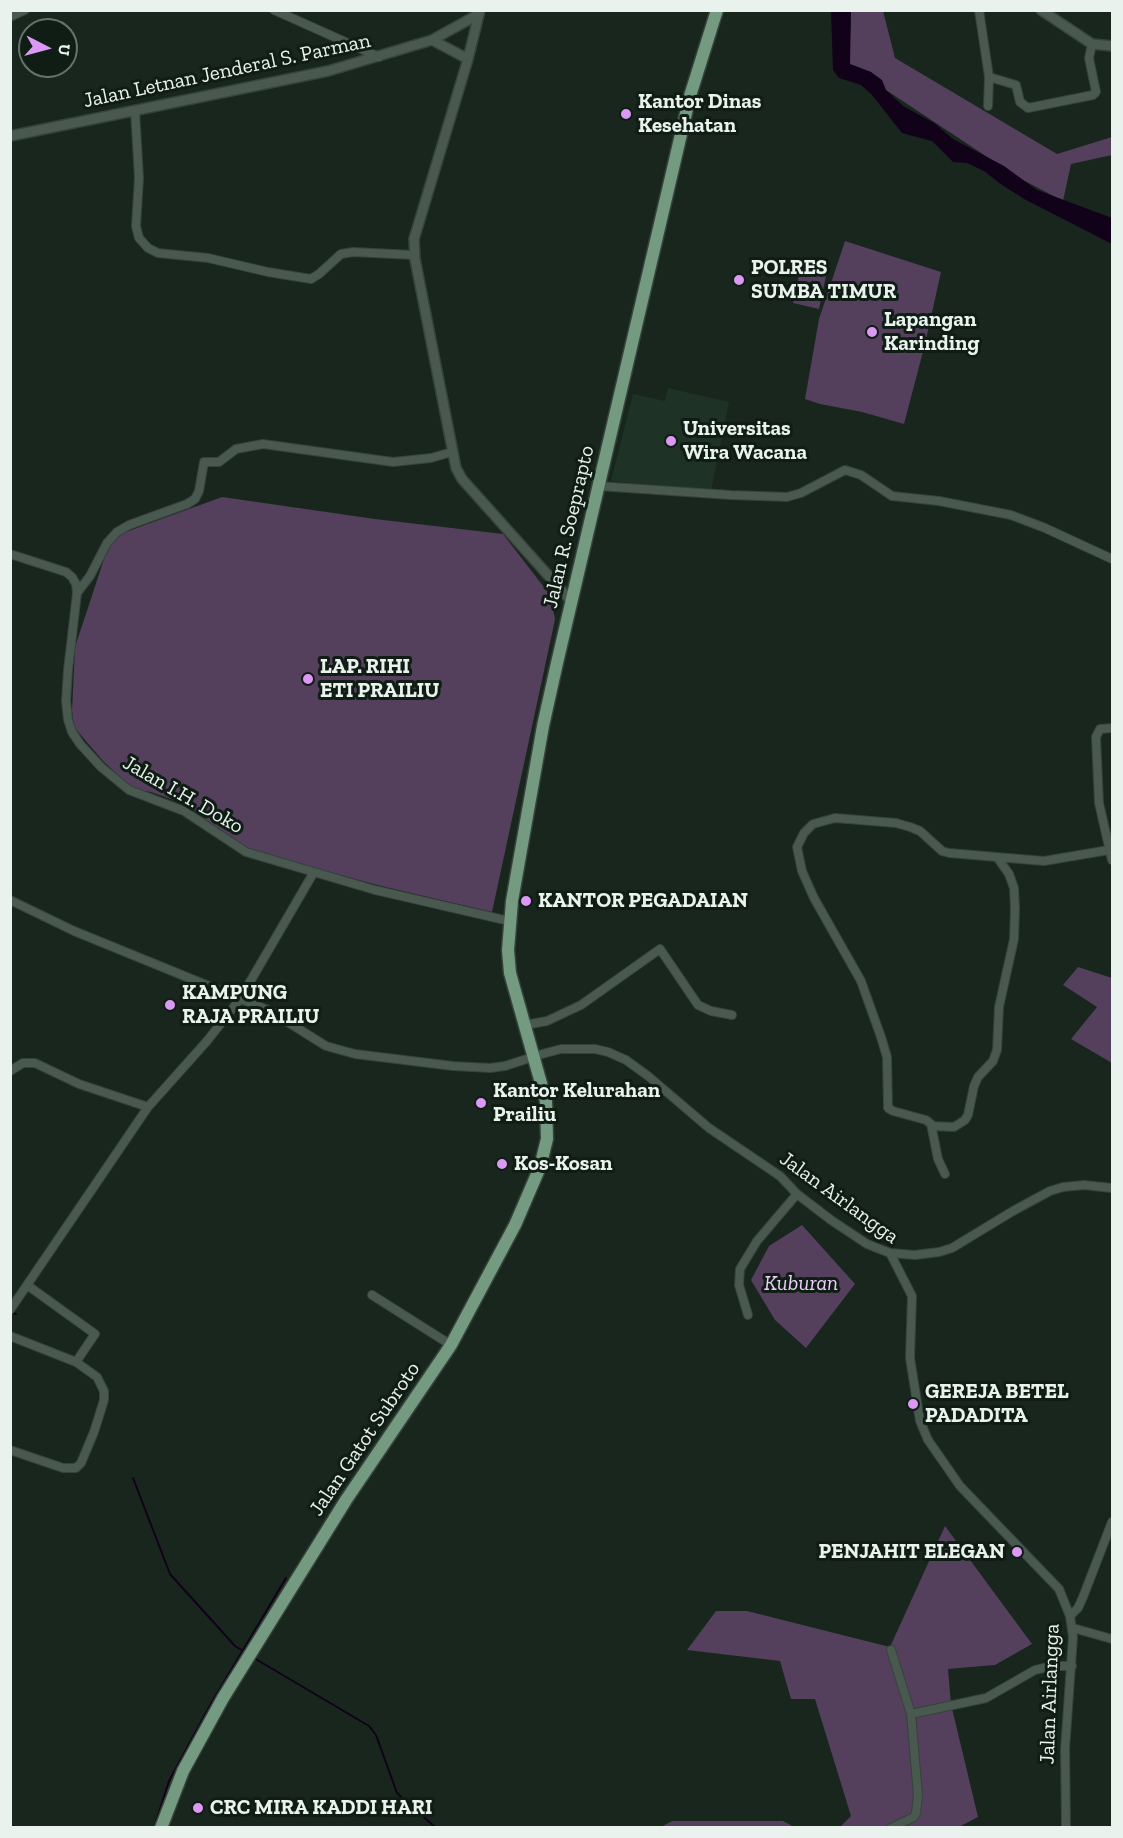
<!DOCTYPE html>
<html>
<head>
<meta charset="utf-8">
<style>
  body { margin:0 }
  #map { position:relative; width:1123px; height:1838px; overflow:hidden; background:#18261e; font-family:"Zilla Slab",serif }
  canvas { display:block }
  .frame { position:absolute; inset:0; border:12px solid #e9f2ec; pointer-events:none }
  .north { position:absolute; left:18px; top:18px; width:60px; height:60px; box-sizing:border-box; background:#0f1d15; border:2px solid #66726b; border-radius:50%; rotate:96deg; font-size:16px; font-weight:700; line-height:24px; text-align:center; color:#e9f2ec }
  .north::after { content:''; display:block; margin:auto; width:21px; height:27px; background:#db99f5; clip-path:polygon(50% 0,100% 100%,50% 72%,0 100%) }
</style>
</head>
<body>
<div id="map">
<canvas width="1123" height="1838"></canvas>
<div class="frame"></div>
<div class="north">U</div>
</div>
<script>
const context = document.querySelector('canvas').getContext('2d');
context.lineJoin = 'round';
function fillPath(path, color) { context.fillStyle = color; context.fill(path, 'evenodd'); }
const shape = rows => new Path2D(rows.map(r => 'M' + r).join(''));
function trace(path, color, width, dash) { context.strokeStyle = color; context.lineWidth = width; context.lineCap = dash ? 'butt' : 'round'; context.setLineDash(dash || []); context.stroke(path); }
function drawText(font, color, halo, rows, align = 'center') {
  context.font = font + ' "Zilla Slab",serif'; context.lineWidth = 6; context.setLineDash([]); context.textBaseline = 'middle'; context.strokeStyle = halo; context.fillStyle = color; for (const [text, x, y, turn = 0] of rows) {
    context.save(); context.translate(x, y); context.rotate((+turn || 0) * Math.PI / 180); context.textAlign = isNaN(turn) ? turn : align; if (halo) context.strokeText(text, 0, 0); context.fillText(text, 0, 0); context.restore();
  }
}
fillPath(shape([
  [668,388,729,402,711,491,611,481,633,394,665,401]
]), '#1e3226');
fillPath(shape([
  [851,11,883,11,895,58,1057,154,1112,137,1112,155,1071,164,1063,201,1019,178,886,90,871,72,849,64],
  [845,241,941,272,925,344,904,424,862,412,820,404,805,399,819,319],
  [801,265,827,271,819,309,793,303],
  [222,497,375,519,503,534,550,595,555,619,553,629,492,912,381,886,274,857,234,843,188,805,151,792,133,789,103,761,74,727,72,711,75,647,108,547,123,533],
  [1078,967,1112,978,1112,1063,1071,1039,1097,1007,1063,985],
  [802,1225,855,1284,806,1348,775,1320,751,1280,769,1246],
  [945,1526,1032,1644,995,1665,948,1669,951,1704,978,1817,957,1828,840,1827,851,1816,815,1699,791,1699,780,1661,687,1650,716,1611,747,1611,890,1647],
  [672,1821,783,1821,794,1827,661,1827]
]), '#543f5c');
fillPath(shape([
  [831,11,851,11,850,64,871,72,882,80,886,90,903,106,934,123,953,139,1004,166,1037,190,1112,218,1112,244,1026,200,1002,185,984,171,967,163,953,162,932,141,902,133,872,95,861,85,839,78,833,70]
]), '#120219');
trace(shape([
  [10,1312,16,1314],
  [133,1478,170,1574,235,1646,247,1653],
  [254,1658,369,1726,376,1735,397,1793,436,1828],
  [154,1828,169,1781,212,1702,286,1578]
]), '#120219', 2);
const minor = shape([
  [274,10,379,57],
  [979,10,989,77,988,106],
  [10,17,25,10],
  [989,77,1016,85,1020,102,1028,108,1093,95,1096,92,1089,58,1092,44],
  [135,111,139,178,136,226,139,238,148,248,158,253,208,258,268,272,311,279,319,274,341,254,353,252,414,255],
  [598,486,731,495,787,497,801,493,845,470,861,475,892,496,939,501,1011,515,1045,528,1112,559],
  [10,554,66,572,72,577,76,584,77,593,68,670,66,701,68,720,72,732,80,744,101,767,129,790,184,811,246,852,375,890,509,921],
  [77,593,90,576,107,543,117,532,129,525,187,504,195,499,199,491,204,462,219,462,236,449,263,444,393,462,431,458,452,452],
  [1112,728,1100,729,1096,737,1099,803,1112,860],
  [10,900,74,931,270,1011,326,1046,355,1054,453,1066,490,1068,505,1066,542,1054,561,1049,595,1049,608,1052,626,1060,648,1076,709,1128,780,1176,797,1194,831,1220,867,1244,890,1253,912,1296,910,1358,920,1421,928,1440,960,1486,1059,1589,1070,1616,1073,1637,1065,1749,1066,1828],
  [525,1025,547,1021,581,1005,660,949,698,1005,711,1011,732,1015],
  [10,1071,23,1063,35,1063,79,1084,148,1107],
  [932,1126,954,1127,965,1120,968,1115,974,1086,978,1077,993,1061,997,1050,999,1007,1014,939,1015,908,1014,888,1009,874,997,857],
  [945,1174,938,1159,931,1124,926,1120,893,1111,888,1108,887,1057,881,1037,861,981,814,898,802,871,797,847,804,833,813,824,835,818,896,823,910,827,920,831,942,851,949,853,1044,861,1109,850],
  [890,1253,915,1255,939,1252,952,1248,1013,1211,1050,1191,1063,1187,1084,1185,1112,1188],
  [27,1285,95,1334,76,1362],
  [372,1295,451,1345],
  [10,1310,148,1107,207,1041,240,999,314,872],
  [748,1315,739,1285,740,1269,757,1241,797,1194],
  [10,1336,76,1362,97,1377,104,1391,104,1400,94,1432,81,1463,76,1468,63,1468,10,1450],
  [1070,1616,1078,1608,1083,1597,1112,1522],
  [1073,1628,1112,1639],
  [911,1714,986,1698,1035,1670,1052,1666,1072,1666],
  [891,1828,914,1817,916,1813,918,1795,911,1714,891,1650]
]);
const tertiary = shape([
  [480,10,468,59,414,239,415,259,456,468,462,479,572,602],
  [1041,10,1092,44,1112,46],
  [432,40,468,59],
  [10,136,328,71,432,40,479,14]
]);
const trunk = shape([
  [161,1828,183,1771,223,1698,346,1500,451,1345,515,1225,540,1167,547,1139,546,1101,510,973,508,950,512,901,543,726,557,663,690,96,717,10]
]);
trace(minor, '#35433b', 10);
trace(tertiary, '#35433b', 12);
trace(trunk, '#35433b', 15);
trace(minor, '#49594f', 8);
trace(tertiary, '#49594f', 9);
trace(trunk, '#749a82', 12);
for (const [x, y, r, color] of [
  [626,114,6,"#db99f5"],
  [739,280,6,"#db99f5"],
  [872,332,6,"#db99f5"],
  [671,441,6,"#db99f5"],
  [308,679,6,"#db99f5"],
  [526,901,6,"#db99f5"],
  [170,1005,6,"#db99f5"],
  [481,1103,6,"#db99f5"],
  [502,1164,6,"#db99f5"],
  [913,1404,6,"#db99f5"],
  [1017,1552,6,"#db99f5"],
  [198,1808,6,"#db99f5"]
]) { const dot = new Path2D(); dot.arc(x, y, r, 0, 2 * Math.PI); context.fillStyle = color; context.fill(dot); trace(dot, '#0f1d15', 2); }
drawText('21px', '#e9f2ec', '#0f1d15', [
  ["Jalan Letnan Jenderal S. Parman",227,71,-12],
  ["Jalan R. Soeprapto",569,527,-77],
  ["Jalan I.H. Doko",183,795,30],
  ["Jalan Airlangga",839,1198,36],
  ["Jalan Gatot Subroto",365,1439,-56],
  ["Jalan Airlangga",1050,1694,-88]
]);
drawText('bold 21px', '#e9f2ec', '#0f1d15', [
  ["Kantor Dinas",638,102],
  ["Kesehatan",638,126],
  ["POLRES",751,268],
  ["SUMBA TIMUR",751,292],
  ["Lapangan",884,320],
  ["Karinding",884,344],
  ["Universitas",683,429],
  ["Wira Wacana",683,453],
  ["LAP. RIHI",320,667],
  ["ETI PRAILIU",320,691],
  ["KANTOR PEGADAIAN",538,901],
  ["KAMPUNG",182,993],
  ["RAJA PRAILIU",182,1017],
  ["Kantor Kelurahan",493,1091],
  ["Prailiu",493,1115],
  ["Kos-Kosan",514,1164],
  ["GEREJA BETEL",925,1392],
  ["PADADITA",925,1416],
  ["PENJAHIT ELEGAN",1005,1552,"right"],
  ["CRC MIRA KADDI HARI",210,1808]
], 'left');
drawText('italic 21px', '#f0d0fe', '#0f1d15', [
  ["Kuburan",801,1284]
]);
</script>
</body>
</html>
